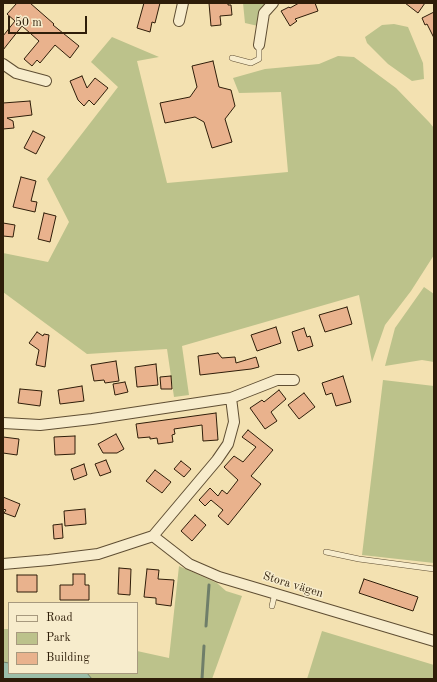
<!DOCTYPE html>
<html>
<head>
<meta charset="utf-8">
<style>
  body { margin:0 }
  #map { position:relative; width:437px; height:682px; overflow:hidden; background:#f3e1b1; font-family:"Old Standard TT",serif }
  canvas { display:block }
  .frame { position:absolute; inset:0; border:4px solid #2e1d09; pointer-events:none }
  .legend { position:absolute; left:8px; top:602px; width:130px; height:72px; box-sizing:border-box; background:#f7eccc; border:1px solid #a7997e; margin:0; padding:5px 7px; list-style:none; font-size:12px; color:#2e1d09 }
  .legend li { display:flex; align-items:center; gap:8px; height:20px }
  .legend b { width:20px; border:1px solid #a7997e }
  .scale { position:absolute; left:8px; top:16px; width:79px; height:18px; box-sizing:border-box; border:2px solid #2e1d09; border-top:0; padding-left:5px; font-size:12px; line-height:14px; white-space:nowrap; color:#2e1d09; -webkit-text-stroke:3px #f7eccc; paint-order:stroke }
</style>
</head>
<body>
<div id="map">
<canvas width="437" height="682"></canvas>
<div class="frame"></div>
<ul class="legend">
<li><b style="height:5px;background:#f7eccc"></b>Road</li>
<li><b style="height:11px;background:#bcc28b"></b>Park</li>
<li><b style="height:11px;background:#e9b28d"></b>Building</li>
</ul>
<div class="scale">50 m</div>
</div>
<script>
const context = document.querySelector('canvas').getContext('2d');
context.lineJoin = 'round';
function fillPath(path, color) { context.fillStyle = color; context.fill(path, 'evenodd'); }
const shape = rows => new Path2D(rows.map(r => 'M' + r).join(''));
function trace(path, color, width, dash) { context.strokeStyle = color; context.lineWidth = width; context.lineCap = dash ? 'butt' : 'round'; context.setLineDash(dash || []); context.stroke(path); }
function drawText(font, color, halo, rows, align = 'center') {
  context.font = font + ' "Old Standard TT",serif'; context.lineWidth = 3; context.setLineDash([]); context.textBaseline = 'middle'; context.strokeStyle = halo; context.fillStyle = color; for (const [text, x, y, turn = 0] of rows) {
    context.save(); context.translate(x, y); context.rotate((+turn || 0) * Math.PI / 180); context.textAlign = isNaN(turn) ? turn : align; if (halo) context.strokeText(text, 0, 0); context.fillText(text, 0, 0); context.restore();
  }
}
fillPath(shape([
  [243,3,267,3,258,26,245,23],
  [394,24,408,27,423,63,424,79,412,81,388,64,367,43,365,37,382,25],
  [112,37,159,57,137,61,167,183,288,172,281,92,239,93,233,78,265,69,319,64,338,56,354,57,396,88,429,122,434,128,434,255,411,291,385,325,372,362,359,295,182,346,189,395,174,397,167,349,87,354,3,292,3,253,48,262,69,222,47,179,118,87,91,62],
  [424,287,434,294,434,362,422,360,385,366,395,328],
  [383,380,434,386,434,563,362,555],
  [179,566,217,583,226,591,242,596,212,679,92,679,87,673,137,673,137,651,169,658],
  [3,629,9,629,9,663,3,662],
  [322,631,434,665,434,679,307,679]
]), '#bcc28b');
const water = shape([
  [3,662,9,663,9,673,87,673,92,679,3,679,3,662]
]);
fillPath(water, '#9bbea9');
trace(water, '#6f7e69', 1);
trace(shape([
  [206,626,209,585],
  [202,679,204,646]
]), '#6f7e69', 3);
const building = shape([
  [17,3,30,3,54,24,53,25,79,46,70,58,55,45,40,63,37,60,32,66,24,59,39,41,22,26,3,50,3,36,15,21,7,14,17,3],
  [144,3,160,3,155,23,152,22,150,32,137,28,144,3],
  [209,3,228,3,228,5,231,5,232,15,220,16,221,25,211,26,209,3],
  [299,3,315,3,318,11,295,19,297,21,290,26,281,11,289,7,290,8,299,3],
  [405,3,425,3,418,13,405,3],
  [434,12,434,38,427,24,425,25,422,18,434,12],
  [213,61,219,87,231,90,235,106,225,119,232,142,212,148,204,122,195,117,165,123,160,103,190,97,197,87,192,66,213,61],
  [82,76,87,88,95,78,108,88,94,105,89,100,84,106,78,100,70,81,82,76],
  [30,101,32,115,7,118,13,121,14,128,3,129,3,103,30,101],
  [33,131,45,137,36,154,24,148,33,131],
  [21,177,36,181,31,201,37,202,35,212,13,207,21,177],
  [44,213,56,216,50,242,38,239,44,213],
  [3,223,15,225,13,237,3,236,3,223],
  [347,307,352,324,325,332,319,315,347,307],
  [276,327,281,343,257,351,251,335,276,327],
  [304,328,307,337,310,336,313,346,298,351,292,332,304,328],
  [37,332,43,336,44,334,49,335,45,367,36,365,39,350,29,343,37,332],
  [218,353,222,358,235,357,236,363,256,357,259,367,251,369,200,375,198,356,218,353],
  [116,361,119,381,105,383,104,380,94,381,91,365,116,361],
  [156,364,158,385,137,387,135,367,156,364],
  [171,376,172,389,161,389,160,377,171,376],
  [343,376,351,402,336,406,332,393,326,395,322,383,343,376],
  [125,382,128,392,115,395,113,384,125,382],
  [82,386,84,401,60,404,58,390,82,386],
  [20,389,42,391,40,406,18,403,20,389],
  [279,390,286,399,271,412,277,421,265,429,250,408,262,400,264,402,279,390],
  [304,393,315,407,299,419,288,405,304,393],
  [216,413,218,440,203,441,202,425,174,429,175,434,172,435,173,442,158,444,157,438,150,439,150,437,138,438,136,424,216,413],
  [248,430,273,450,251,476,261,484,228,525,218,516,223,510,211,500,205,506,199,500,210,488,218,496,222,490,227,494,238,480,224,467,234,456,243,462,256,447,242,437,248,430],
  [116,434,124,449,117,453,103,453,98,444,116,434],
  [75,436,75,454,55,455,54,437,75,436],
  [3,437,19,439,17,455,3,453,3,437],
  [106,460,111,472,100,476,95,464,106,460],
  [181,461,191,469,184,477,174,469,181,461],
  [84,464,87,475,74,480,71,469,84,464],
  [155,470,171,482,162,493,146,481,155,470],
  [3,497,20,504,15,517,4,513,6,510,3,509,3,497],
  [85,509,86,524,65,526,64,511,85,509],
  [195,515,206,525,192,541,181,531,195,515],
  [62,524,63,538,54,539,53,525,62,524],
  [119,568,131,569,130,595,118,594,119,568],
  [147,569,159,570,158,579,174,580,171,606,156,604,156,598,144,597,147,569],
  [73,574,85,574,85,585,89,585,89,600,60,600,60,585,73,585,73,574],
  [17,575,37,575,37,592,17,592,17,575],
  [364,579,418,597,413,611,359,593,364,579]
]);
fillPath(building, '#e9b28d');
trace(building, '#2e1d09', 1);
const lane = shape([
  [232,58,251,63,259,59,259,45],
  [326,552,359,559,434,569],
  [272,606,275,593]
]);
const street = shape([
  [179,21,183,3],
  [259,45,264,13,273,3],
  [3,64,16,73,46,81],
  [3,423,40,425,92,419,231,398],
  [153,536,217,460,228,444,234,422,231,398,277,380,294,380],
  [3,564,49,560,98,554,153,536,189,564,219,577,434,641]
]);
trace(lane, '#5f4e33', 6);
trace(street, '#5f4e33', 12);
trace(lane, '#f7eccc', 5);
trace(street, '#f7eccc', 10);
drawText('12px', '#2e1d09', '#f7eccc', [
  ["Stora vägen",293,585,17]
]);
</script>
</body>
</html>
